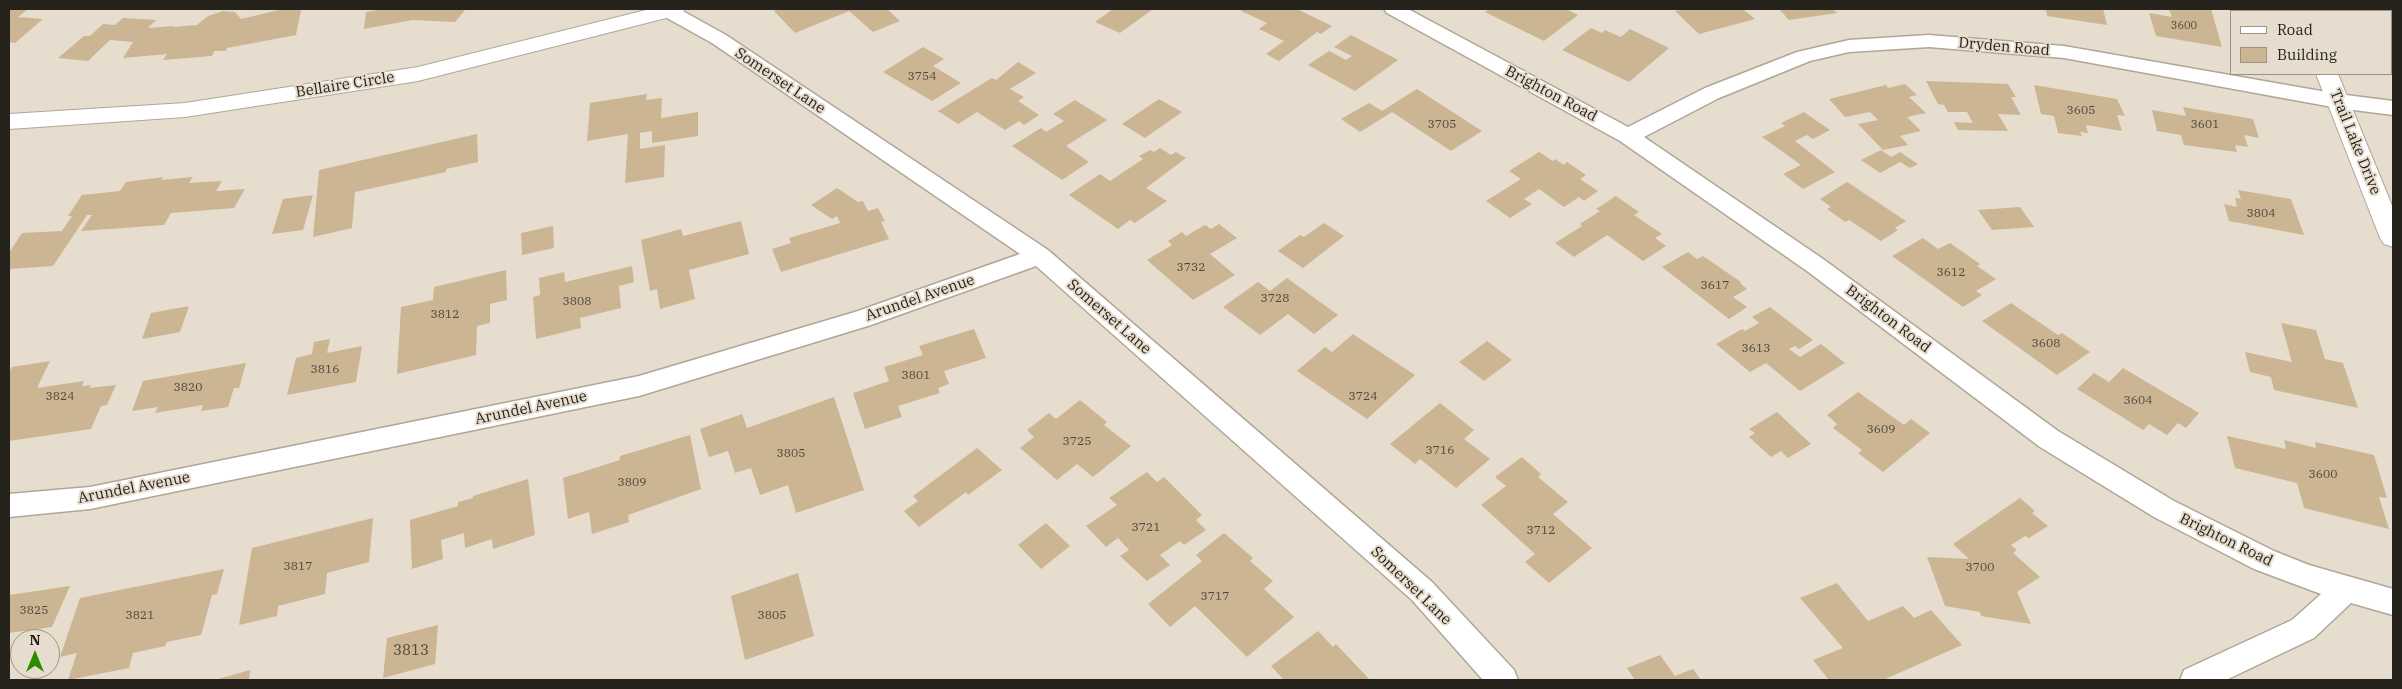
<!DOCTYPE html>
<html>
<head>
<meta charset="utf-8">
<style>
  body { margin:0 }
  #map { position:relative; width:2402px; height:689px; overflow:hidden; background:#e7ddce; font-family:"IBM Plex Serif",serif }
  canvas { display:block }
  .frame { position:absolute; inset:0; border:10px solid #26231d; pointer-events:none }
  .legend { position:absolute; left:2230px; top:10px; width:162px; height:65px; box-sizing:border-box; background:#e7ddce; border:1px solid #9a9387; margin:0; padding:6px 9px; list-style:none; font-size:15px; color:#26231d }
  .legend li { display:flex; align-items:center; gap:10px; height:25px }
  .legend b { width:25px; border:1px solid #9a9387 }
  .north { position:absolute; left:10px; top:629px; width:50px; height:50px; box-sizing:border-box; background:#e7ddce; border:1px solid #9a9387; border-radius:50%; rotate:0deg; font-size:14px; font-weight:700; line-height:20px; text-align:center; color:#26231d }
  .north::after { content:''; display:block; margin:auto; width:18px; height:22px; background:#2c8c00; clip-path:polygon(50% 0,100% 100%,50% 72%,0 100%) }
</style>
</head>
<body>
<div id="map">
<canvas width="2402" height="689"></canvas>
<div class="frame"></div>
<ul class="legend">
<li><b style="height:6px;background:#fff"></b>Road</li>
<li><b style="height:14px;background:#cbb592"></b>Building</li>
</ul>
<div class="north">N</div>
</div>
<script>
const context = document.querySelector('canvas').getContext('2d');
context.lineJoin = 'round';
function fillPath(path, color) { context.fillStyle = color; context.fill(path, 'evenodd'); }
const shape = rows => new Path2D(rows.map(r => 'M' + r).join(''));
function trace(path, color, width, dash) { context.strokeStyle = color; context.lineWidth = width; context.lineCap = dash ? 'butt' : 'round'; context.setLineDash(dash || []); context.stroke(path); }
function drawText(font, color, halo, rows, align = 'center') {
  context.font = font + ' "IBM Plex Serif",serif'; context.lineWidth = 4; context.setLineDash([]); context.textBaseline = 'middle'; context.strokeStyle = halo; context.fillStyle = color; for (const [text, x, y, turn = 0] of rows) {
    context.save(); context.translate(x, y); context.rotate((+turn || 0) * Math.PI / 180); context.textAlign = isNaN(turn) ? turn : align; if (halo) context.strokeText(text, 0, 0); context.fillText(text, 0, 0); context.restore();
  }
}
fillPath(shape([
  [9,9,28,9,18,17,43,19,15,43,9,42],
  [283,9,301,10,296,35,227,48,226,51,214,51,212,56,163,60,167,54,123,58,133,42,110,40,88,61,58,58,84,36,90,36,103,24,115,25,123,18,156,20,148,28,174,26,173,27,197,25,208,16,223,11,235,12,241,19],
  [384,9,466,9,455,22,412,20,364,29,366,12],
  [779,9,887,9,900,21,873,32,849,11,795,33,774,11],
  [1113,9,1153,9,1120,33,1095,22],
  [1243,9,1297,9,1332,26,1321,34,1317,32,1279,61,1266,54,1284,41,1259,29,1267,23,1241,11],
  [1489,9,1566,9,1578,15,1544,41,1485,12],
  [1686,9,1743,9,1755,19,1699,34,1675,11],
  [1779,9,1833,9,1837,13,1789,20],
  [2046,9,2103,9,2107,25,2047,16],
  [2169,9,2211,9,2222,47,2156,36,2149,13,2172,17],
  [1591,28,1602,33,1605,30,1621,37,1630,29,1669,48,1629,82,1562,50],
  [1351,35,1398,60,1355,91,1308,65,1329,51,1346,60,1352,56,1334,47],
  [923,47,944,59,933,66,961,83,932,101,883,72],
  [1018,62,1036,73,1010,89,1024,97,1018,101,1039,115,1024,125,1019,121,1005,130,977,112,958,124,938,111,992,78,996,80],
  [1926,81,2008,84,2016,97,2011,97,2021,115,1998,114,2008,131,1958,130,1954,122,1973,123,1967,112,1948,112,1944,105,1938,104],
  [1905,84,1917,95,1909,97,1926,113,1907,117,1921,131,1900,136,1908,145,1883,150,1858,124,1878,120,1870,112,1845,117,1829,99,1886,85,1888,88],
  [2034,85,2117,99,2125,116,2117,115,2122,131,2086,125,2088,133,2080,132,2082,136,2058,133,2054,116,2041,114],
  [1417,89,1482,131,1451,151,1392,112,1360,132,1341,119,1369,103,1382,111],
  [647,94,646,100,662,98,661,118,698,112,698,136,652,143,652,131,640,133,640,149,665,145,664,177,625,183,628,134,587,141,590,103],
  [1159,99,1182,112,1145,138,1122,124],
  [1075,100,1107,120,1066,146,1089,162,1062,180,1012,146,1041,128,1046,132,1064,121,1053,114],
  [2183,107,2253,119,2259,138,2244,135,2248,147,2235,145,2237,152,2184,145,2181,135,2157,131,2152,110,2186,116],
  [1804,112,1830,130,1813,139,1807,135,1795,141,1835,172,1803,189,1783,174,1801,165,1762,137,1785,126,1781,123],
  [477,134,478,162,446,169,446,172,355,192,352,228,313,237,319,170],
  [1160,148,1171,155,1176,152,1186,158,1146,188,1167,201,1135,223,1130,220,1118,229,1069,195,1100,174,1110,181,1143,159,1139,156,1150,150,1154,152],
  [1881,150,1891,157,1900,152,1918,164,1910,168,1900,162,1880,173,1861,160],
  [1539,152,1553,161,1555,159,1564,165,1567,162,1586,175,1580,179,1598,191,1584,201,1579,197,1564,207,1539,189,1524,199,1532,204,1510,218,1486,201,1521,179,1509,171],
  [163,177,161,180,193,177,189,183,222,181,216,191,245,189,234,208,171,213,164,225,81,231,92,215,87,215,53,266,9,269,9,253,22,233,62,231,72,216,68,216,82,195,120,191,126,182],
  [1847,182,1906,221,1895,228,1898,230,1881,241,1849,220,1845,222,1827,209,1831,207,1820,199],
  [837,188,858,202,863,201,868,211,878,208,885,221,881,222,889,239,781,272,772,249,791,243,789,238,840,223,837,216,832,219,811,205],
  [2238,190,2291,199,2304,235,2229,221,2224,204,2237,207,2235,198,2241,199],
  [313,195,303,230,272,234,283,199],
  [1616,196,1639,212,1634,215,1662,234,1655,238,1666,246,1643,261,1607,235,1574,257,1555,243,1582,226,1580,224,1600,211,1596,209],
  [2020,207,2034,227,1992,230,1978,210],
  [741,221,749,254,689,270,695,299,660,309,657,289,650,291,641,240,681,229,683,236],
  [1324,223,1344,236,1303,268,1278,251,1300,235,1304,237],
  [1219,224,1237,238,1210,254,1235,275,1193,300,1147,260,1172,245,1168,241,1182,232,1186,236,1205,225,1211,229],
  [553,226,554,248,522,255,521,233],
  [1923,238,1938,249,1950,243,1980,264,1977,266,1996,279,1976,291,1982,295,1963,307,1892,256],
  [1688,252,1697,259,1703,256,1741,282,1740,283,1747,289,1733,297,1747,307,1729,319,1662,267],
  [632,266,634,282,619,286,621,308,580,318,581,328,536,339,533,297,540,295,539,278,564,272,565,282],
  [506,270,507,300,490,304,490,323,477,326,476,355,397,374,401,307,433,300,434,287],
  [1287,278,1338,315,1314,334,1288,314,1260,335,1223,307,1258,282,1270,291],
  [2011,303,2058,335,2062,333,2090,352,2057,375,1982,321],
  [189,306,180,332,142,339,151,313],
  [1770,307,1813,340,1799,349,1795,346,1789,349,1800,357,1821,344,1845,363,1800,391,1766,363,1750,372,1716,344,1742,329,1745,331,1759,323,1752,317],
  [2281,323,2316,330,2325,359,2343,363,2358,408,2274,390,2271,377,2250,372,2245,352,2292,362],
  [974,329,986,358,944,371,949,384,938,388,940,393,898,406,902,417,865,429,853,393,889,381,884,367,923,355,919,346],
  [1353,334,1415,375,1367,419,1297,371,1325,347,1332,352],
  [330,339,327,353,362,346,356,382,287,395,296,358,312,354,314,342],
  [1487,341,1512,360,1484,381,1459,362],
  [50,361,37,388,84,381,82,386,91,385,89,388,116,385,107,405,101,406,91,429,9,441,9,373,12,367],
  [246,363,239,388,234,388,228,407,201,411,203,405,155,413,158,407,132,411,143,381],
  [2123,368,2199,413,2186,428,2178,423,2167,435,2149,424,2143,430,2077,389,2094,373,2109,382],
  [1858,392,1904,425,1911,419,1930,433,1883,472,1858,453,1862,450,1833,428,1837,424,1827,415],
  [834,397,864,490,796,513,788,485,760,495,751,468,735,473,728,451,709,457,700,429,742,414,747,428],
  [1080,400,1107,422,1104,425,1131,446,1093,477,1077,464,1057,480,1020,448,1034,437,1027,430,1049,413,1056,419],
  [1440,403,1474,430,1464,439,1490,459,1456,488,1420,459,1415,464,1390,444],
  [1777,412,1811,444,1788,458,1781,451,1771,457,1749,437,1755,433,1749,429],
  [690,435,701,489,628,515,629,522,592,534,589,512,568,519,563,478,620,460,620,456],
  [2227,436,2286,449,2284,440,2316,448,2315,442,2374,455,2387,498,2379,497,2389,529,2304,508,2297,483,2235,468],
  [977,448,1002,470,968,495,966,492,919,527,904,511,918,501,913,496],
  [1522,457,1541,474,1538,477,1568,502,1553,514,1592,548,1549,583,1525,562,1535,554,1481,505,1506,486,1495,477],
  [1147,472,1157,482,1164,477,1202,515,1196,520,1206,530,1184,545,1180,541,1160,555,1170,565,1147,581,1120,556,1129,550,1118,538,1106,547,1086,526,1117,505,1109,498],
  [528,479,535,535,493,549,492,539,465,548,464,533,441,540,443,559,412,569,410,520,458,506,458,502,473,498,473,496],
  [2020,498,2035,511,2032,513,2048,526,2029,538,2025,536,2011,545,2017,550,2013,553,2040,577,2017,592,2031,624,1981,616,1980,612,1945,606,1927,557,1969,559,1953,544],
  [373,518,369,562,327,573,325,594,278,606,277,616,239,625,252,548],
  [1046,523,1070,546,1041,569,1018,545],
  [1224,533,1253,558,1250,561,1273,581,1264,589,1294,617,1247,657,1195,606,1170,627,1148,604,1202,561,1196,555],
  [224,569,217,594,212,595,201,635,167,642,165,646,133,653,129,668,68,680,77,653,60,657,80,598],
  [798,573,814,636,745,660,731,596],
  [1837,583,1868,621,1903,606,1914,618,1931,610,1962,645,1883,680,1829,680,1813,660,1843,648,1800,598],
  [70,586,52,627,9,633,9,595],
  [438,625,435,664,383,678,387,638],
  [1318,631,1333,647,1336,644,1370,680,1284,680,1271,666],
  [1660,655,1675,676,1693,669,1701,680,1635,680,1627,668],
  [250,670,249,680,215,680]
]), '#cbb592');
const street = shape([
  [655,9,679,9,726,35,1048,250,1432,582,1514,670,1518,680,1483,680,1412,600,1036,266,871,325,639,396,90,509,9,517,9,494,90,487,639,376,855,312,1020,254,712,43,658,13,655,9],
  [1384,9,1408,9,1628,127,1705,88,1797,52,1849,40,1929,35,2064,46,2338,94,2393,101,2393,115,2338,108,2064,58,1929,47,1849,52,1810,61,1719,98,1644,137,1823,259,2058,431,2174,501,2274,551,2309,565,2393,589,2393,615,2351,603,2314,638,2226,680,2180,680,2184,670,2292,620,2321,594,2254,569,2154,517,2040,447,1807,271,1620,141,1387,13,1384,9]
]);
const secondary = shape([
  [650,9,685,9,682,14,418,81,185,117,9,129,9,114,185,103,418,67,650,9],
  [2292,9,2313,9,2315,11,2293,11,2292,9],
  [2316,74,2338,74,2393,208,2393,247,2384,244,2380,238,2316,74]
]);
trace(street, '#b0a698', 3);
trace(secondary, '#b0a698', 2);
fillPath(street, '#fff');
fillPath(secondary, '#fff');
drawText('11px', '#4f483a', null, [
  ["3600",2184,26]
]);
drawText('12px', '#4f483a', null, [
  ["3754",922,77],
  ["3605",2081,111],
  ["3705",1442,125],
  ["3601",2205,125],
  ["3804",2261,214],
  ["3732",1191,268],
  ["3612",1951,273],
  ["3617",1715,286],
  ["3728",1275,299],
  ["3808",577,302],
  ["3812",445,315],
  ["3608",2046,344],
  ["3613",1756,349],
  ["3816",325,370],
  ["3801",916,376],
  ["3820",188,388],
  ["3824",60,397],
  ["3724",1363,397],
  ["3604",2138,401],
  ["3609",1881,430],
  ["3725",1077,442],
  ["3716",1440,451],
  ["3805",791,454],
  ["3600",2323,475],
  ["3809",632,483],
  ["3721",1146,528],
  ["3712",1541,531],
  ["3817",298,567],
  ["3700",1980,568],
  ["3717",1215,597],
  ["3825",34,611],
  ["3821",140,616],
  ["3805",772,616]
]);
drawText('15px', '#26231d', '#e7ddce', [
  ["Dryden Road",2004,47,5],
  ["Somerset Lane",780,81,34],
  ["Bellaire Circle",345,85,-9],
  ["Brighton Road",1551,94,28],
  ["Trail Lake Drive",2355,142,68],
  ["Arundel Avenue",920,298,-19],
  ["Somerset Lane",1109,317,41],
  ["Brighton Road",1888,319,37],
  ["Arundel Avenue",531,408,-12],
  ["Arundel Avenue",134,488,-11],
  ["Brighton Road",2226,540,26],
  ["Somerset Lane",1411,586,44]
]);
drawText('15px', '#4f483a', null, [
  ["3813",411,651]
]);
</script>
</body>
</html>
